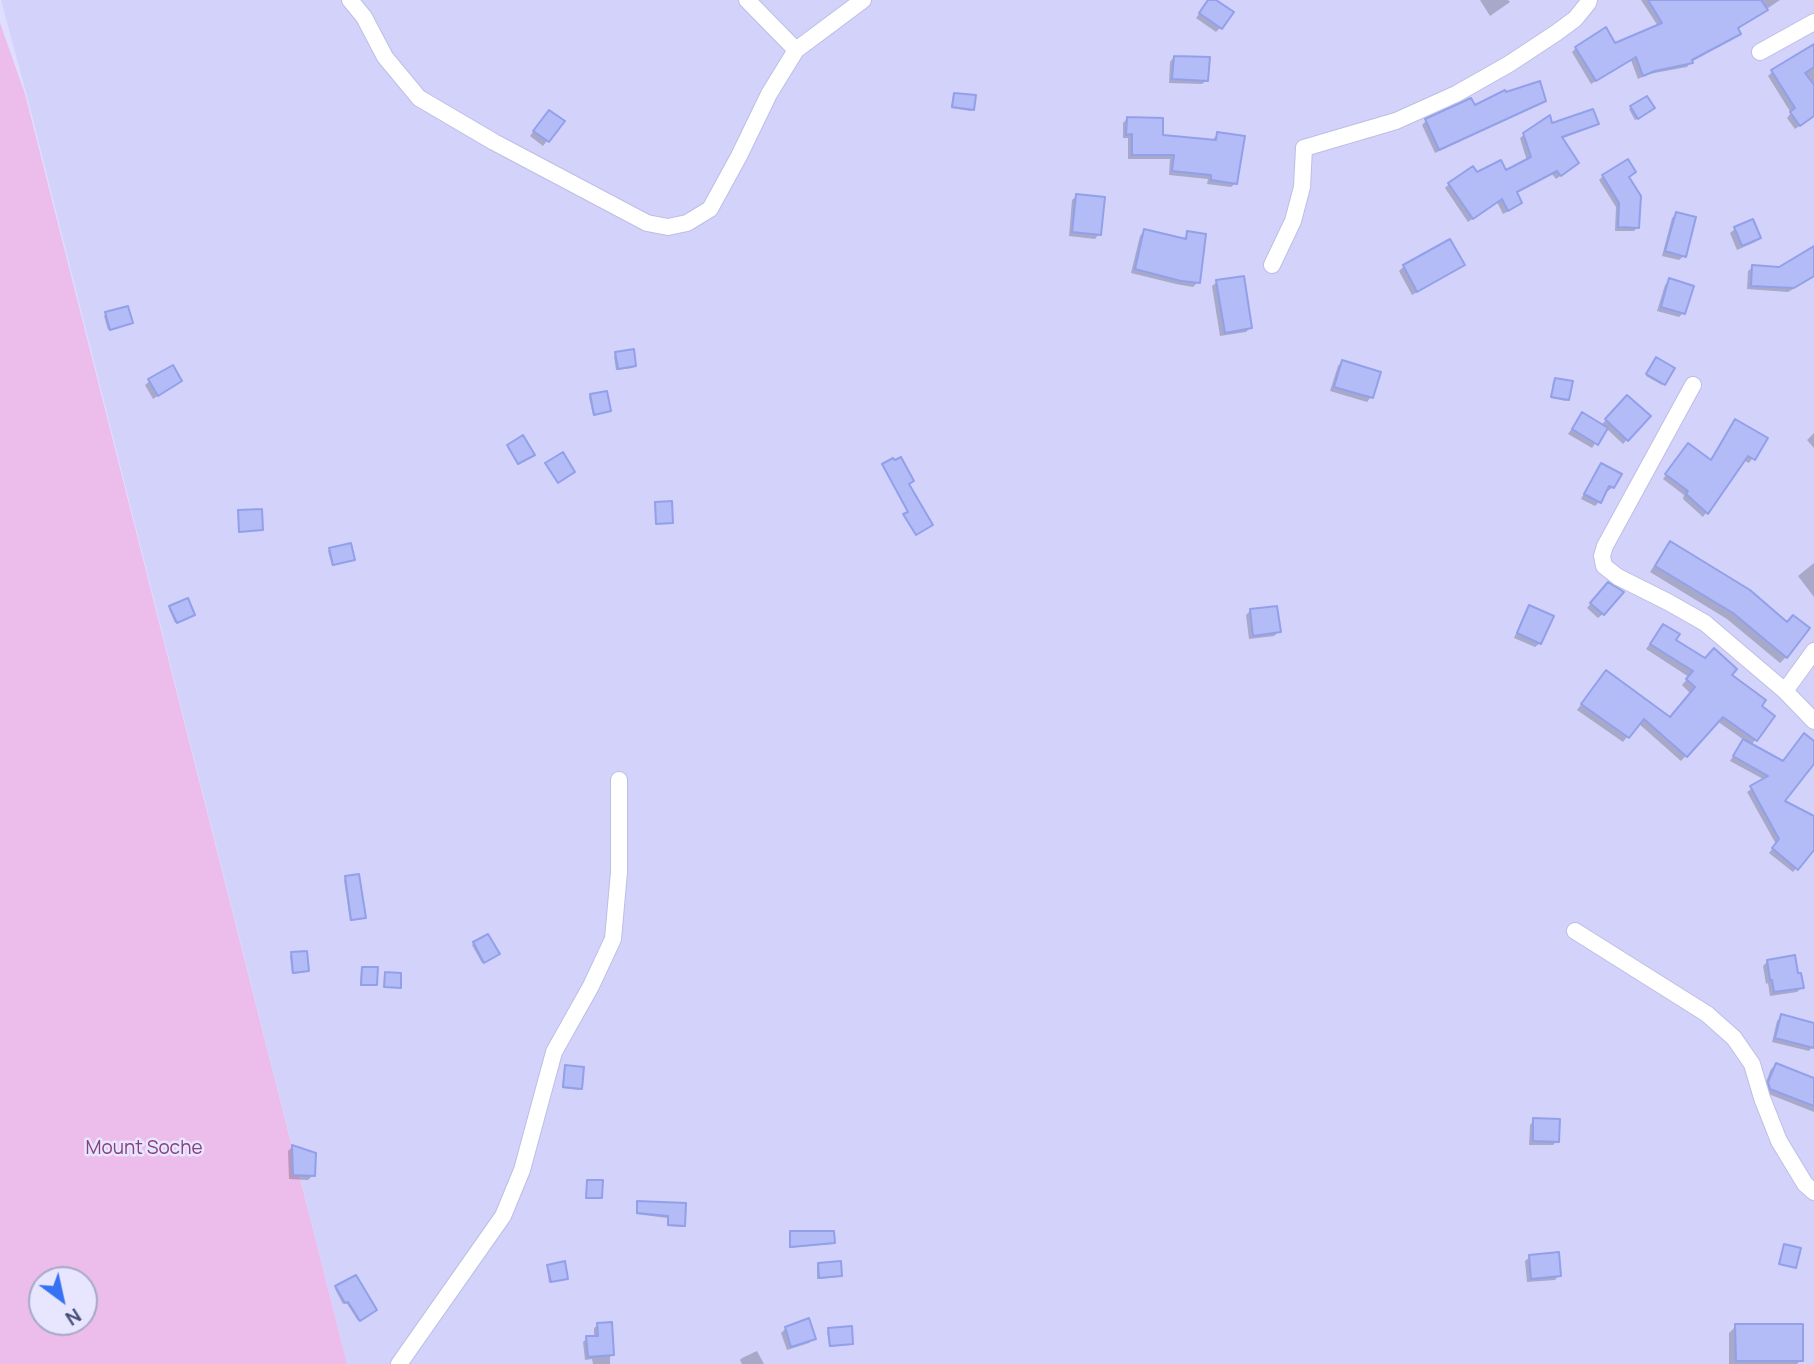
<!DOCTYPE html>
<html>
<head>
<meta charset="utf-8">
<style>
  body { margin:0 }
  #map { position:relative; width:1814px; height:1364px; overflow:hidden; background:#e0defe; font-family:Manrope,sans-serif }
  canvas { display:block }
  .north { position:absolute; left:28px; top:1266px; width:70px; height:70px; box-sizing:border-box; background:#e8e6ff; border:2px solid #a6a9c8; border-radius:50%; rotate:147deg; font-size:19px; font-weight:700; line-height:28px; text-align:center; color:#444d76 }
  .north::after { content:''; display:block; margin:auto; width:24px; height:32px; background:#3772f4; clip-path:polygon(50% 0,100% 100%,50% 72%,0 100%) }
</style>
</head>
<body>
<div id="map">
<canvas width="1814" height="1364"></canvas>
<div class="north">N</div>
</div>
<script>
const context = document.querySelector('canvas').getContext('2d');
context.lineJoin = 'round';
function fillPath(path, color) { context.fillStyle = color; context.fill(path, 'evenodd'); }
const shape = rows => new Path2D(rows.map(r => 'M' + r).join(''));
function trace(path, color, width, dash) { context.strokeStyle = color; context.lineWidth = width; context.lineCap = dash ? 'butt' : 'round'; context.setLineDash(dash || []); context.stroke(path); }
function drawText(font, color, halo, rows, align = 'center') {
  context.font = font + ' Manrope,sans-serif'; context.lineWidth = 5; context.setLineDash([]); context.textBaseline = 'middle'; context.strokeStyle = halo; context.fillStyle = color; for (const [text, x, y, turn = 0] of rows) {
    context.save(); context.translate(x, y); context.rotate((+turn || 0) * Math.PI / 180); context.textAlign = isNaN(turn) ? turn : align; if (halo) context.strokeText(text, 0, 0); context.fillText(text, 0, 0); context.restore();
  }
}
fillPath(shape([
  [1,0,1814,0,1814,1364,347,1364,28,100]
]), '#d3d2fb');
fillPath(shape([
  [0,23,25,94,347,1364,0,1364],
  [42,1280,84,1280,84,1322,42,1322]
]), '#ecbcea');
fillPath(shape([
  [1209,0,1213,0,1220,28,1216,32,1196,18],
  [1480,0,1508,0,1510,2,1490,16],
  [1641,0,1780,0,1737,29,1739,34,1735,38,1691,62,1687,67,1649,74,1638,79,1631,60,1591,84,1572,52,1576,48,1614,45,1658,26],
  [1814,46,1814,116,1795,129,1787,118,1791,113,1768,76,1772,72],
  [1174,57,1207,80,1202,84,1169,83,1170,62],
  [954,94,972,109,971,111,951,108,953,96],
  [1646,98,1651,110,1635,120,1629,109],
  [1544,100,1540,104,1435,153,1422,125,1426,121,1474,107],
  [545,116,562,121,543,146,530,136],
  [1127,119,1161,137,1213,141,1214,138,1218,134,1236,183,1231,187,1207,184,1208,179,1169,175,1170,159,1128,159,1128,138,1123,138,1123,123],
  [1597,123,1592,127,1561,139,1573,167,1556,179,1552,174,1515,193,1520,203,1516,207,1503,214,1497,202,1468,222,1445,188,1449,184,1476,175,1506,172,1527,161,1520,138,1525,134],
  [1603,176,1627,177,1638,227,1634,231,1615,231,1616,207,1599,180],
  [1077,196,1099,234,1095,239,1069,236,1072,200],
  [1677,214,1684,256,1679,260,1662,256,1672,218],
  [1752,221,1759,238,1755,242,1737,250,1730,233,1735,229],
  [1144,231,1183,240,1188,233,1198,282,1193,287,1176,284,1131,273,1140,236],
  [1814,259,1814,277,1788,292,1747,289,1748,271,1753,267,1779,268],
  [1463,265,1458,269,1412,295,1399,271,1404,266],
  [1670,280,1683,313,1679,317,1657,311,1665,285],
  [1217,282,1250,328,1246,332,1220,336,1212,286],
  [106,314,129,324,108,330,104,316],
  [616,354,634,366,633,368,616,370,614,356],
  [1654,361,1663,384,1662,385,1646,376],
  [1342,362,1371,397,1367,402,1330,391,1338,366],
  [1555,380,1568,399,1566,401,1551,398,1553,382],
  [150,381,180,381,153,399,145,385],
  [591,395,609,411,593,415,589,397],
  [1628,398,1648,416,1623,444,1606,428,1592,448,1568,434,1582,414,1601,425],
  [1731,425,1766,439,1749,463,1743,460,1703,517,1683,499,1684,495,1663,479,1684,450,1710,461],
  [1814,433,1814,448,1807,440],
  [1601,465,1613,487,1608,491,1605,490,1599,502,1595,506,1581,499,1597,469],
  [1670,544,1786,657,1780,663,1727,619,1650,572,1664,550],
  [330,549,353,559,332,566,328,551],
  [1814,563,1814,597,1798,576],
  [1603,589,1603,614,1598,618,1587,608],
  [170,607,192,616,175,623,169,609],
  [1529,607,1540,643,1535,647,1514,638,1525,612],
  [1250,611,1279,631,1274,636,1249,639,1246,615],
  [1663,626,1674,641,1730,675,1759,706,1756,739,1751,745,1782,763,1814,743,1814,761,1783,802,1814,818,1814,848,1793,872,1769,853,1776,844,1747,792,1765,780,1730,761,1744,740,1717,721,1681,761,1638,723,1623,742,1577,710,1601,678,1669,719,1691,694,1682,685,1689,677,1646,649],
  [346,878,364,917,362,919,350,921,344,880],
  [474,943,496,956,482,963,472,945],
  [292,954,308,971,306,972,292,974,290,956],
  [1768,961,1797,975,1802,987,1797,992,1770,996,1768,983,1766,984,1763,966],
  [363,969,376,985,374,986,360,986,361,970],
  [1782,1016,1814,1025,1814,1045,1809,1051,1772,1042,1777,1021],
  [1776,1065,1814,1080,1814,1112,1766,1093,1764,1087,1771,1069],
  [566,1067,580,1088,579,1090,562,1088,564,1069],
  [1534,1120,1557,1141,1553,1145,1529,1145,1530,1125],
  [292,1147,314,1154,313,1175,308,1180,289,1179,288,1151],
  [588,1181,600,1198,599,1199,586,1199,586,1183],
  [638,1203,684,1204,683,1225,682,1227,667,1226,667,1218,636,1214,636,1205],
  [791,1233,833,1242,831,1244,789,1248,789,1235],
  [1530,1257,1559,1275,1555,1280,1527,1282,1525,1261],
  [818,1264,841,1276,839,1277,817,1279,817,1266],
  [548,1267,566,1278,549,1283,547,1268],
  [336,1288,374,1311,358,1321,346,1302,343,1304,335,1289],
  [598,1325,612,1355,610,1357,610,1364,593,1364,592,1359,585,1360,583,1342,587,1338,594,1338,594,1328],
  [1736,1326,1801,1360,1797,1364,1729,1364,1729,1333],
  [786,1328,814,1338,809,1343,787,1350,781,1333],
  [829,1330,851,1344,849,1345,829,1347,827,1331],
  [757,1351,764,1364,742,1364,740,1360,742,1358]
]), '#0003');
const building = shape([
  [1208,0,1216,0,1234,12,1222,29,1199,13,1208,0],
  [1648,0,1761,0,1768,10,1738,28,1741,34,1692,60,1693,63,1655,71,1643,76,1636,57,1596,81,1575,47,1606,27,1615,43,1662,23,1648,0],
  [1814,44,1814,67,1805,73,1814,85,1814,116,1800,126,1790,112,1795,108,1771,70,1814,44],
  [1174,56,1210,57,1208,81,1172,79,1174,56],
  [1540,81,1546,101,1439,150,1425,119,1471,98,1475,105,1505,90,1506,92,1540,81],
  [954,93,976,95,974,110,952,107,954,93],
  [1647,96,1655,108,1638,119,1630,106,1647,96],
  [1593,109,1599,124,1562,137,1579,163,1561,176,1557,171,1517,192,1522,203,1508,211,1502,199,1473,219,1448,183,1473,166,1477,172,1501,160,1506,170,1531,157,1523,133,1550,115,1552,123,1593,109],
  [549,110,565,121,549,142,533,131,549,110],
  [1127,117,1163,118,1163,135,1216,140,1217,132,1245,136,1237,184,1211,180,1211,175,1172,171,1174,155,1132,155,1132,134,1126,135,1127,117],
  [1628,159,1636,172,1629,177,1641,196,1639,228,1618,227,1619,203,1602,175,1628,159],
  [1076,194,1105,197,1101,235,1072,232,1076,194],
  [1676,212,1696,217,1686,257,1665,251,1676,212],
  [1753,219,1761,238,1742,246,1734,227,1753,219],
  [1144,229,1186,239,1187,231,1206,234,1200,283,1181,281,1135,269,1144,229],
  [1450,239,1465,265,1417,292,1403,265,1450,239],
  [1814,246,1814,276,1794,288,1751,286,1752,265,1779,267,1814,246],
  [1244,276,1252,328,1225,333,1216,280,1244,276],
  [1669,278,1694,286,1685,314,1661,307,1669,278],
  [128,306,133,323,110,330,105,312,128,306],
  [634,349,636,366,618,369,615,352,634,349],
  [1656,357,1675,368,1665,385,1646,374,1656,357],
  [1342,360,1381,372,1373,398,1334,387,1342,360],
  [173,365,182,381,158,396,148,379,173,365],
  [1555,378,1573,381,1569,400,1551,397,1555,378],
  [607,391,611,411,594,415,590,394,607,391],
  [1627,395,1651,416,1628,441,1605,419,1627,395],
  [1582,412,1608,428,1598,445,1572,429,1582,412],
  [1735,419,1768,438,1755,460,1748,456,1708,514,1686,494,1688,491,1665,474,1688,443,1711,460,1735,419],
  [523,435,535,455,518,464,507,445,523,435],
  [563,452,575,472,558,483,545,463,563,452],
  [901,457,914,481,909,484,933,525,916,535,903,514,908,512,882,464,893,458,895,460,901,457],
  [1601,463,1622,474,1614,488,1609,486,1601,503,1584,494,1601,463],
  [672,501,673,523,656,524,655,502,672,501],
  [262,509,263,530,239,532,238,510,262,509],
  [1670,541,1750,590,1787,622,1793,615,1810,628,1787,658,1733,613,1655,566,1670,541],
  [351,543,355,560,333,565,329,548,351,543],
  [1608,582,1624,592,1604,615,1590,603,1608,582],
  [188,598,195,615,177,623,169,606,188,598],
  [1529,605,1554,616,1541,644,1517,633,1529,605],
  [1277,606,1281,632,1253,636,1250,609,1277,606],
  [1663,624,1680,634,1676,640,1705,658,1714,648,1737,669,1732,675,1766,700,1762,706,1775,716,1757,741,1723,717,1687,757,1644,719,1629,738,1581,704,1606,670,1670,717,1695,687,1686,679,1693,671,1650,644,1663,624],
  [1804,733,1814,741,1814,764,1785,801,1814,816,1814,850,1798,870,1772,848,1779,839,1750,786,1768,776,1733,756,1743,739,1783,761,1804,733],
  [359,874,366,918,351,920,345,876,359,874],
  [488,934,500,954,484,963,473,942,488,934],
  [307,951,309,971,293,973,291,952,307,951],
  [1795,955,1798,973,1801,973,1804,988,1774,992,1772,980,1770,980,1767,960,1795,955],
  [362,967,378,967,377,985,361,985,362,967],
  [385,972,401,973,401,988,384,987,385,972],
  [1781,1014,1814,1023,1814,1048,1775,1038,1781,1014],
  [1776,1063,1814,1078,1814,1106,1770,1089,1768,1082,1776,1063],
  [565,1065,584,1067,582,1089,563,1087,565,1065],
  [1533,1118,1560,1119,1559,1142,1533,1141,1533,1118],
  [292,1145,316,1153,315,1176,293,1175,292,1145],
  [587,1180,603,1180,602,1198,586,1198,587,1180],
  [637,1201,686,1203,685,1226,668,1225,668,1216,637,1213,637,1201],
  [790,1231,834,1231,835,1243,790,1247,790,1231],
  [1784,1244,1801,1248,1796,1268,1779,1264,1784,1244],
  [1559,1252,1561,1276,1531,1279,1529,1255,1559,1252],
  [565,1261,568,1279,551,1282,547,1265,565,1261],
  [841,1261,842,1276,819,1278,818,1263,841,1261],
  [356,1275,377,1310,360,1321,348,1302,345,1303,335,1286,356,1275],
  [809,1318,816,1339,791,1347,785,1327,809,1318],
  [612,1322,614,1355,588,1357,586,1336,598,1336,597,1323,612,1322],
  [1735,1324,1803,1324,1803,1361,1736,1361,1735,1324],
  [852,1326,853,1344,830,1346,828,1328,852,1326]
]);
fillPath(building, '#b3bcf6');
trace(building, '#92a0ea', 2);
const minor = shape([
  [350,0,364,17,385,57,419,98,494,142,647,223,668,227,687,223,710,209,739,156,769,94,796,50,863,0],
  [747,0,796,50],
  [1760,52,1814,22],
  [1272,265,1293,221,1302,187,1304,148,1396,121,1456,94,1509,64,1556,33,1575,19,1588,3,1589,0],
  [1693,385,1605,546,1602,556,1604,566,1618,577,1668,602,1705,623,1785,691,1814,721],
  [1785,691,1814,651],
  [1575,931,1707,1014,1734,1038,1752,1064,1762,1098,1779,1141,1805,1184,1814,1192],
  [399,1364,503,1216,522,1170,554,1052,591,986,613,939,619,872,619,780]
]);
trace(minor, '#bcbee5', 18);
trace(minor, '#fff', 16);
drawText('19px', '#89407d', '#e8e6ff', [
  ["Mount Soche",144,1149]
]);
</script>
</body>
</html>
